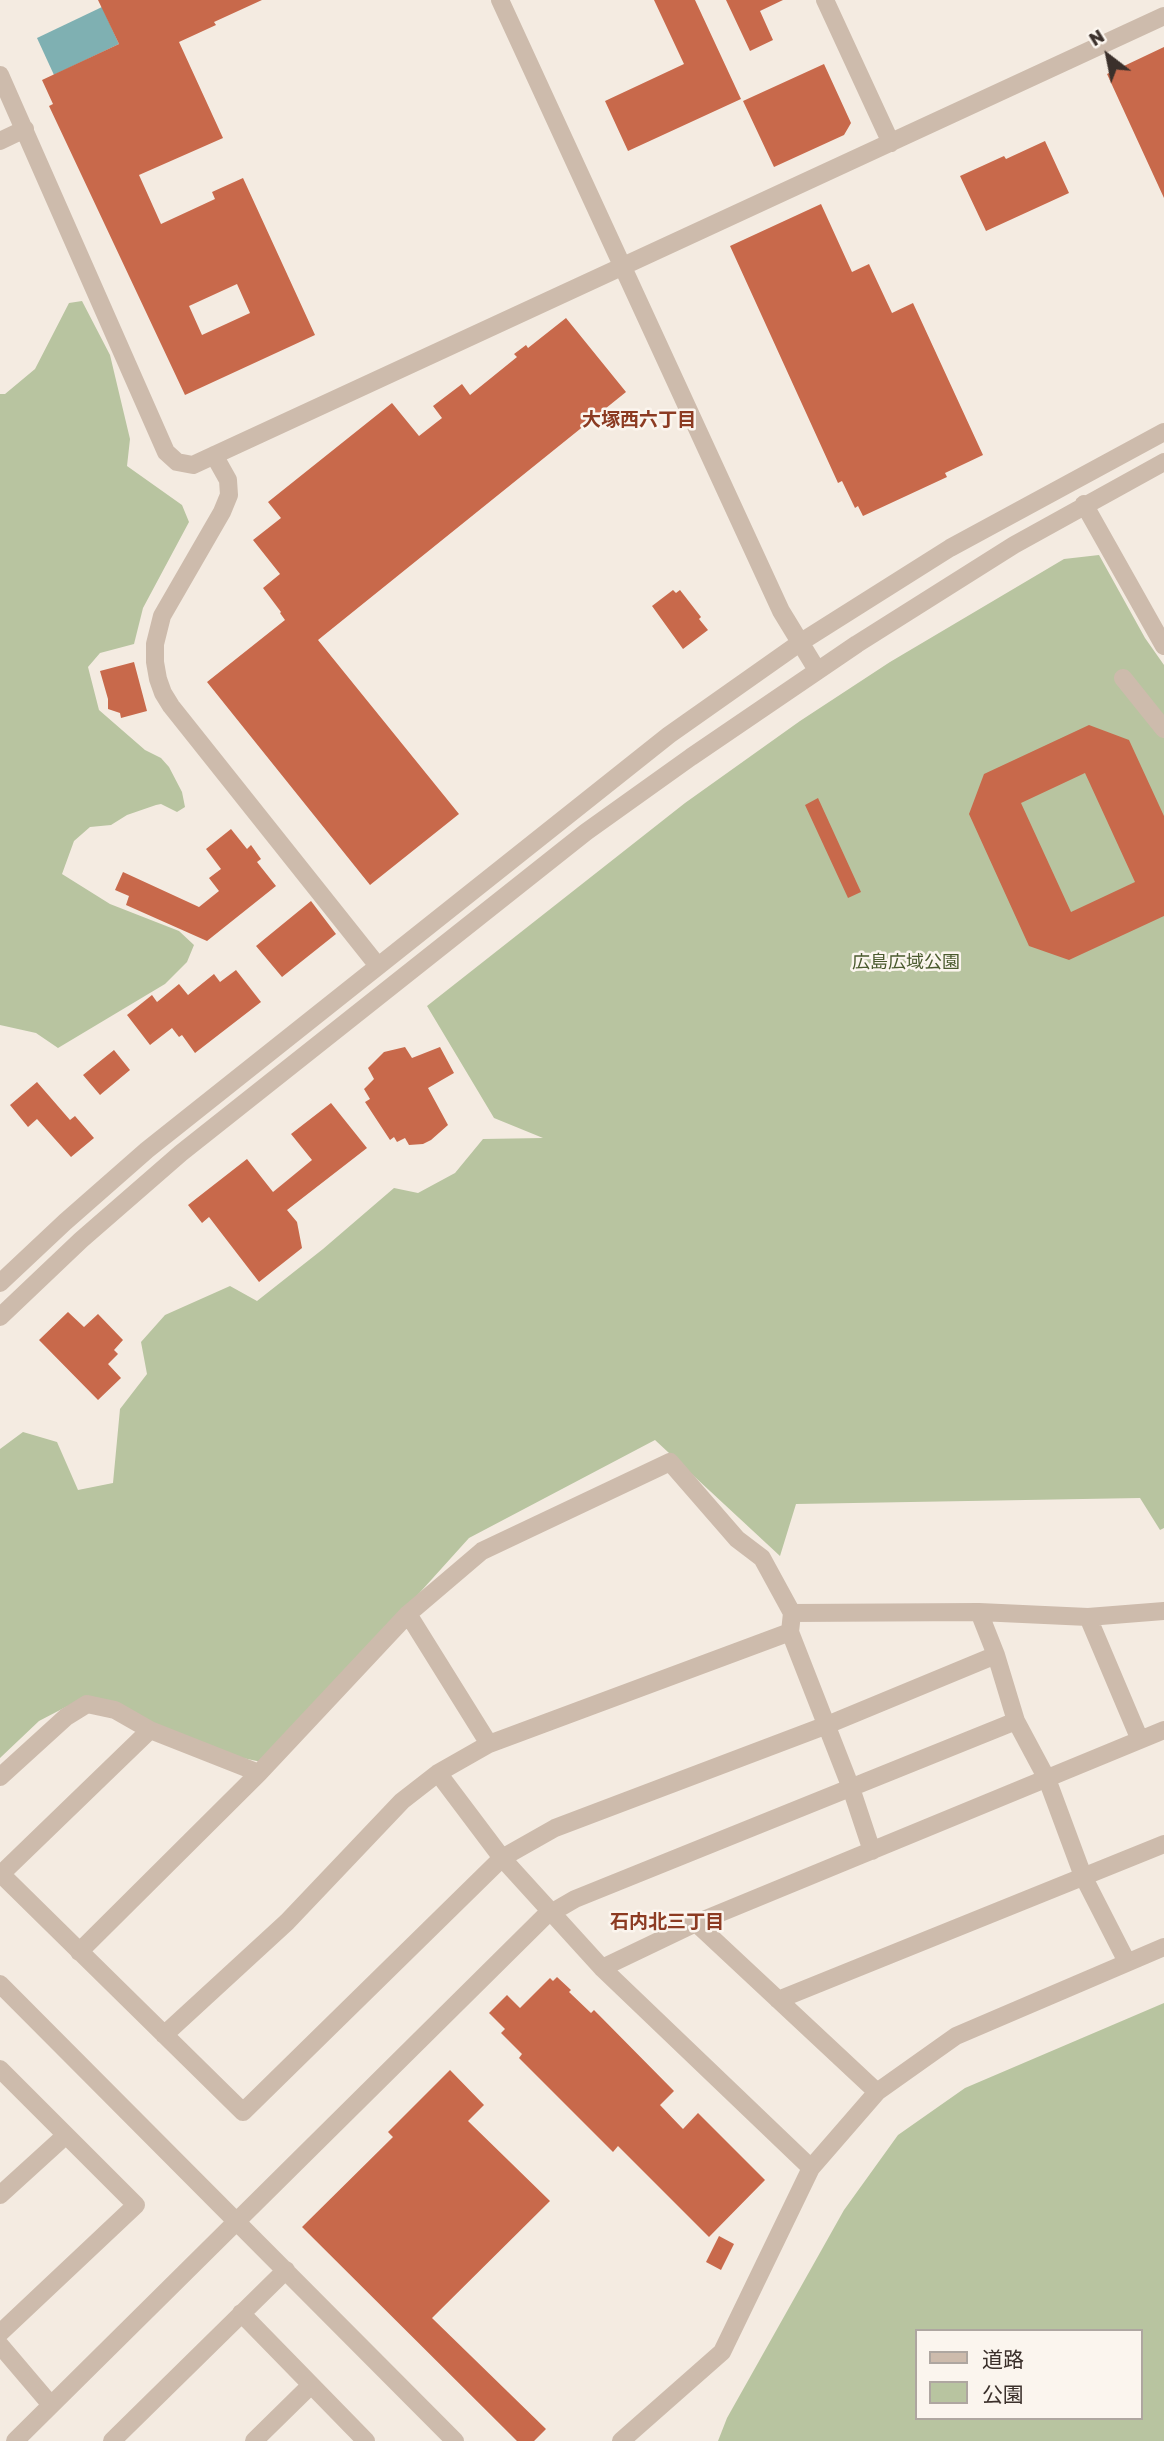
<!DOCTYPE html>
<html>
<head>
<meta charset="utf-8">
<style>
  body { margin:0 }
  #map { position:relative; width:1164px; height:2441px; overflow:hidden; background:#f4ebe1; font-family:Rubik,"Noto Sans JP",sans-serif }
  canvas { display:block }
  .legend { position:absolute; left:915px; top:2329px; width:228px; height:91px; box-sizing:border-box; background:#fbf5ee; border:2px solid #aea6a0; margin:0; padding:9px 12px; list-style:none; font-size:21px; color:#3b302b }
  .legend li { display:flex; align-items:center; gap:14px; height:35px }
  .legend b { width:35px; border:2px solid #aea6a0 }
  .north { position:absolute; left:1073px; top:21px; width:70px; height:70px; -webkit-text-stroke:5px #fbf5ee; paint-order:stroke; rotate:328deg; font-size:19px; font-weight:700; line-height:28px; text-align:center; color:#3b302b }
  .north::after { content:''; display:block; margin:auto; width:24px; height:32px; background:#3b302b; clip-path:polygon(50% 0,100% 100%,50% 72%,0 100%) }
</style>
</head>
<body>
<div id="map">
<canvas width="1164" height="2441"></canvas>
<ul class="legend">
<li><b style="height:9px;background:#cdbbac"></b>道路</li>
<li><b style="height:19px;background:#b8c4a0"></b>公園</li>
</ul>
<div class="north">N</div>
</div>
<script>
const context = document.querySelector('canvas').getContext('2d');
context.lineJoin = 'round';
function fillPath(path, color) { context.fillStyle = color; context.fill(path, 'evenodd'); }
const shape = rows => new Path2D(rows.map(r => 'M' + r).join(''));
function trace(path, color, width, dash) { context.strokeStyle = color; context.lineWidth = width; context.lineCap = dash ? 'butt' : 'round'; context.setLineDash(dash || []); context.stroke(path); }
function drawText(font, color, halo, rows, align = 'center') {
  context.font = font + ' Rubik,"Noto Sans JP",sans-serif'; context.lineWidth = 5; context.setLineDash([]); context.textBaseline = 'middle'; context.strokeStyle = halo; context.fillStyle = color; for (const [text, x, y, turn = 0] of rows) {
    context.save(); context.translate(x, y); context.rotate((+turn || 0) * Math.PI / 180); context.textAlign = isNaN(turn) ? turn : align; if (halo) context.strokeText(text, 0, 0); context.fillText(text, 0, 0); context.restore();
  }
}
fillPath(shape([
  [82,301,110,355,130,439,127,466,182,505,189,522,143,608,134,644,100,653,88,667,99,710,145,750,161,758,169,767,182,792,185,807,177,812,161,804,156,805,127,815,111,825,90,827,74,841,62,874,110,904,179,931,194,945,187,962,165,984,58,1048,36,1033,0,1025,0,394,5,394,35,369,69,303],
  [1099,555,1145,638,1164,665,1164,1528,1160,1530,1140,1498,796,1504,780,1556,655,1440,469,1538,266,1763,182,1745,83,1698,39,1721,0,1758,0,1449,23,1432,57,1442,78,1490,113,1483,120,1409,147,1374,141,1342,165,1315,230,1286,257,1301,323,1249,394,1188,418,1193,455,1173,483,1139,543,1138,494,1118,427,1006,685,803,800,721,890,662,1064,559],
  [1164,2003,1164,2441,718,2441,727,2418,844,2210,898,2135,965,2088],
  [917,2331,1141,2331,1141,2418,917,2418]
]), '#b8c4a0');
fillPath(shape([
  [102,7,119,44,54,75,37,38]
]), '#7fb0b2');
fillPath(shape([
  [98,0,262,0,214,22,216,25,179,42,223,138,139,175,161,224,215,199,212,192,243,178,315,335,185,395,49,106,53,104,42,80,119,44],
  [237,284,250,313,202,335,189,306],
  [654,0,695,0,741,99,628,151,605,101,684,64],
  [726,0,783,0,760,11,773,40,750,51],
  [1164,47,1164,198,1107,74],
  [824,64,851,123,844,135,774,167,743,101],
  [1045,141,1069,193,986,231,960,176,1004,156,1006,159],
  [821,204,852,272,869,264,892,313,913,303,983,455,945,473,947,477,863,516,858,506,855,508,842,481,838,483,730,246],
  [566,318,626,392,318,640,459,814,370,885,207,682,285,620,280,613,281,612,263,588,280,574,253,540,281,518,268,502,392,403,419,436,442,418,433,406,462,384,470,395,517,357,514,354,526,345,528,348],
  [673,590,676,593,680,590,701,617,699,619,708,630,683,649,652,606],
  [134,662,147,711,121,718,120,713,108,709,108,699,100,671],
  [1089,725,1129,740,1164,816,1164,916,1069,960,1029,946,969,814,984,774],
  [1085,773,1135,882,1071,912,1021,803],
  [818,798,861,892,848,898,805,805],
  [231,829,247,849,251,845,261,859,257,862,276,886,207,941,126,905,129,896,115,890,123,872,199,907,219,891,209,878,221,869,206,849],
  [311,901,336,934,282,977,256,946],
  [236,970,261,1002,195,1053,182,1035,179,1037,172,1028,150,1045,127,1015,152,995,157,1002,179,984,188,995,214,974,220,982],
  [405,1047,412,1058,440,1047,454,1073,428,1088,448,1125,431,1140,423,1144,409,1145,405,1138,397,1142,394,1137,390,1140,365,1102,370,1099,364,1089,374,1079,368,1068,384,1052],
  [114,1050,130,1070,100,1095,83,1075],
  [37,1082,70,1120,75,1116,94,1138,71,1157,37,1119,28,1127,10,1105],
  [331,1103,367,1148,287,1210,297,1222,302,1248,259,1282,209,1217,202,1223,188,1205,247,1159,273,1192,312,1160,291,1134],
  [68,1312,84,1327,98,1314,123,1340,114,1350,118,1354,108,1364,121,1378,98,1400,39,1340],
  [557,1977,571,1990,569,1992,591,2013,594,2010,674,2091,660,2105,683,2129,698,2113,765,2180,709,2237,618,2146,613,2152,519,2058,522,2054,501,2033,505,2029,489,2013,507,1995,520,2008,550,1978,553,1981],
  [450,2070,484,2105,468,2121,550,2201,432,2318,546,2429,534,2441,517,2441,302,2227,393,2137,388,2132],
  [719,2236,734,2244,721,2270,706,2262]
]), '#c8694b');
trace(shape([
  [500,0,781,611,817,670],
  [825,0,891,143],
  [0,75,166,452,177,462,193,465,1164,16],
  [0,141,25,129],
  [214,455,228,480,229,495,222,512,162,616,155,644,155,662,158,679,163,693,171,706,378,966],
  [1084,504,1164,646],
  [1123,678,1164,729],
  [0,1283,65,1222,147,1150,669,735,801,642,950,548,1164,432],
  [0,1317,81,1240,181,1153,586,832,691,757,857,644,1014,545,1164,462],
  [979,1612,996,1655,1016,1721,1047,1779,1083,1876,1127,1962],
  [792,1613,979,1612,1088,1617,1164,1611],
  [408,1614,489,1744],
  [1088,1617,1140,1740],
  [150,1730,1,1874,243,2112,502,1858,555,1828,827,1725,996,1655],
  [438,1773,502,1858,602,1968,811,2168],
  [0,1777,66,1717,87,1704,115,1710,150,1730,259,1773],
  [696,1923,877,2092],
  [79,1952,259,1773,408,1614,482,1551,670,1462,737,1539,762,1558,792,1613,790,1632,851,1788,872,1851],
  [602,1968,696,1923,1164,1730],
  [0,1984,455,2441],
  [778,2000,1164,1844],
  [164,2035,287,1922,402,1801,438,1773,489,1744,790,1632],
  [0,2069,136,2205,0,2333],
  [0,2195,66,2135],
  [241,2313,366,2441],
  [0,2345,51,2405],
  [15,2441,544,1917,575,1899,1016,1721],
  [112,2441,286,2270],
  [254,2441,311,2385],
  [621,2441,722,2352,811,2168,877,2092,956,2036,1164,1947]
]), '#cdbbac', 18);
drawText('18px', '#4a5a2e', '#fbf5ee', [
  ["広島広域公園",906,963]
]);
drawText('bold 19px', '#8c3b22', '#fbf5ee', [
  ["大塚西六丁目",639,421],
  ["石内北三丁目",667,1923]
]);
</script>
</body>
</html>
